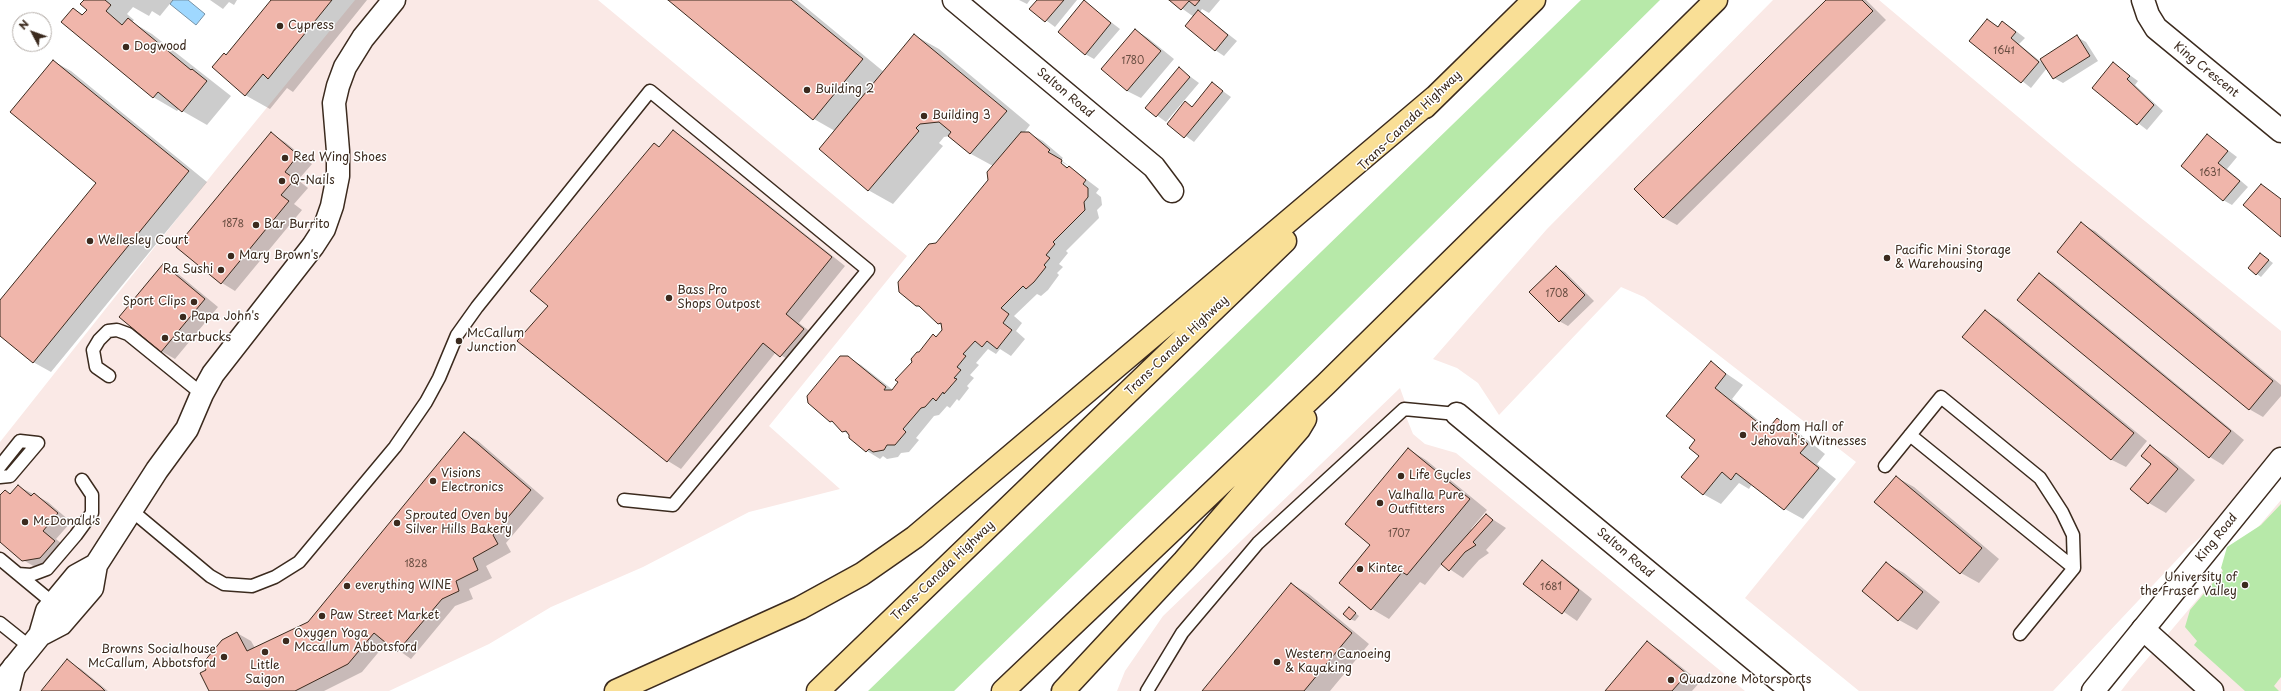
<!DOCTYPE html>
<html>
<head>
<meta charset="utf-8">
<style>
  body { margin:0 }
  #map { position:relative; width:2281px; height:691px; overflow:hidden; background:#fff; font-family:"Playpen Sans",sans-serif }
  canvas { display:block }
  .north { position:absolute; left:12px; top:12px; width:40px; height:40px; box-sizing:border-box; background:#fff; border:1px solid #b1aaa5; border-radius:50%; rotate:311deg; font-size:11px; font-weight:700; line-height:16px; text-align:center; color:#3b2a1e }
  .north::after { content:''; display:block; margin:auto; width:14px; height:18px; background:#3b2a1e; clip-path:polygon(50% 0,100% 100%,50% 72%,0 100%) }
</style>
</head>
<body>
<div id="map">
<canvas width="2281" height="691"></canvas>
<div class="north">N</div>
</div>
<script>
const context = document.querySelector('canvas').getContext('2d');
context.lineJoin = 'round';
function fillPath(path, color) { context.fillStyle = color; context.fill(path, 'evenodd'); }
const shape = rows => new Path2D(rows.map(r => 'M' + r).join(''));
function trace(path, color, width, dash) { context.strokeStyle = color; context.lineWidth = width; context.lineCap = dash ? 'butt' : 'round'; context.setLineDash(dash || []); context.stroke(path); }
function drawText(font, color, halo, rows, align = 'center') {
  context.font = font + ' "Playpen Sans",sans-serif'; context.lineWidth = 3; context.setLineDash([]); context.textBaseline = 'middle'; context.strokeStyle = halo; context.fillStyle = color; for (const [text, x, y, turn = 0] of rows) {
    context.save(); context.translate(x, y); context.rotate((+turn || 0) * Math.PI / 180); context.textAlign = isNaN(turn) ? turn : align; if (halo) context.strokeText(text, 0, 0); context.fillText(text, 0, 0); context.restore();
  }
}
fillPath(shape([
  [355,0,598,0,907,256,769,426,840,489,749,512,643,567,551,607,489,644,389,691,0,691,0,442,215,171],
  [1773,0,1879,0,2073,163,2281,331,2281,445,2216,524,2188,548,2053,691,1859,691,1745,598,1856,462,1644,297,1621,287,1499,415,1478,383,1457,368,1433,359,1547,229],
  [1400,388,1405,402,1407,419,1413,434,1425,444,1456,453,1745,691,1117,691,1125,671,1163,616],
  [2281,500,2281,691,2121,691,2131,678]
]), '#fae9e6');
fillPath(shape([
  [1581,0,1660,0,1266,389,954,691,868,691],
  [2281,504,2281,677,2274,686,2279,691,2245,691,2194,645,2197,641,2185,627,2190,610,2223,571,2221,568,2227,547,2261,525]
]), '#b7e9a9');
const water = shape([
  [173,0,188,0,205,14,196,25,170,4,173,0]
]);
fillPath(water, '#9fd8ff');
trace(water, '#7792a5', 1);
fillPath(shape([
  [85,0,173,0,160,16,152,11,149,16,133,7,127,14,134,20,132,22,152,34,231,96,207,125,179,109,177,111,153,97,73,9,84,15,88,10],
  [210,0,237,0,234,5,229,2,223,9],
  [272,0,367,0,293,92,287,88,270,109,245,95,227,56],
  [669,0,797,0,884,72,914,35,939,49,1030,125,1024,133,1029,133,1043,141,1063,158,1061,160,1099,189,1096,193,1101,197,1102,205,1097,210,1099,218,1066,251,1068,253,1059,264,1063,267,1057,273,1059,275,1048,290,1041,296,1037,294,1014,316,1022,323,1016,331,1025,339,1011,356,1000,349,996,354,988,349,976,363,979,365,970,375,974,378,967,386,969,388,959,401,957,399,950,408,947,406,939,415,934,416,916,438,919,440,909,452,901,453,898,457,887,459,883,456,880,459,867,451,850,438,850,436,809,403,847,357,861,365,893,390,920,353,943,331,942,326,917,305,936,244,989,181,993,166,971,154,950,136,944,137,939,143,943,146,893,204,868,190,835,131,814,119],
  [1057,159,1070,167,1069,168,1056,161],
  [1019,0,1030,0,1027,4],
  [1038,0,1077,0,1055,27,1031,9],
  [1170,0,1220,0,1209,13,1202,9,1200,12,1237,41,1224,56,1215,50,1194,17],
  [1828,0,1866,0,1886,20,1677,225,1664,218,1636,189],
  [1085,2,1120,29,1094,59,1085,54],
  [1987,20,1999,27,2003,22,2012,28,2025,38,2019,44,2046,66,2077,37,2086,42,2098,61,2063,83,2054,78,2047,68,2031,88,1970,40],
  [1135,30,1148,38,1174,59,1141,98,1127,91,1102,69],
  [53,61,71,71,207,182,51,372,33,362,0,335,0,301,97,182],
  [2113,63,2138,81,2135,85,2163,111,2147,130,2093,88],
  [1180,69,1199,83,1166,122,1147,108],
  [1213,84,1231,97,1194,142,1168,123,1185,102,1193,107],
  [674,132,687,140,845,266,799,323,817,337,795,364,776,352,681,469,668,461,549,305],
  [271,134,285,142,312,164,298,180,308,188,294,204,302,210,235,291,222,283],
  [2208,135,2237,157,2227,169,2248,187,2232,205,2223,200],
  [2081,224,2095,231,2281,385,2281,396,2263,417,2249,409],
  [2261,254,2273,263,2261,277,2249,268],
  [163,265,177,273,218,307,175,359,161,351],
  [1556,267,1565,272,1594,301,1568,326,1559,321],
  [2039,274,2053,282,2244,440,2223,465,2210,457],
  [1985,311,1999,319,2147,441,2126,467,2112,460,1964,337],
  [1711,363,1743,385,1732,399,1769,429,1777,420,1795,430,1825,454,1817,464,1836,479,1803,519,1785,509,1752,484,1749,489,1739,483,1721,504,1703,494,1700,455,1697,440],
  [464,433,478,441,544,498,506,543,511,552,486,566,492,578,469,589,473,599,455,606,411,659,387,642,362,672,324,691,210,691,208,671,222,641,237,633,251,641,255,648,309,622],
  [2151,447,2168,457,2195,480,2166,513,2149,503,2152,464],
  [1408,449,1426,460,1487,510,1471,529,1472,530,1486,515,1506,528,1486,550,1489,553,1479,560,1463,578,1442,564,1425,585,1420,582,1389,619,1372,609,1372,545],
  [1896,477,1914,487,1999,559,1979,583,1961,573,1875,502],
  [18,486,48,502,71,522,56,539,68,549,37,568,23,560,0,541,0,497,11,494],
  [1542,562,1556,570,1592,599,1577,621,1524,584],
  [1886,563,1904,573,1940,602,1917,630,1899,620,1863,591],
  [1292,584,1309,594,1369,644,1330,691,1203,691],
  [1349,608,1359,616,1355,621,1350,619],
  [1647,642,1660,650,1700,682,1692,691,1606,691],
  [67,661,81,669,108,691,42,691]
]), '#0003');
const building = shape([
  [84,0,105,0,111,5,106,11,122,25,128,18,191,70,192,69,207,81,182,112,158,92,153,98,61,22,73,8,82,15,87,10,80,4,84,0],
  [271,0,332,0,268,79,263,74,245,96,212,67,224,53,226,55,271,0],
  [668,0,791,0,863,59,813,120,668,0],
  [1037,0,1064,0,1045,22,1029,9,1037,0],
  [1084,0,1111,23,1085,55,1058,32,1084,0],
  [1169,0,1200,0,1195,6,1189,1,1181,10,1169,0],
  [1826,0,1862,0,1873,11,1663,218,1634,189,1826,0],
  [1198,10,1228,35,1215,51,1185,26,1198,10],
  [1987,19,1998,27,2002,21,2016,32,2011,38,2039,62,2021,83,1969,41,1987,19],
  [1135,29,1161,51,1127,91,1101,69,1135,29],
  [914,34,1007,111,970,154,948,136,951,132,939,122,920,124,916,128,919,131,868,191,819,149,914,34],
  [2077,35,2090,56,2053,79,2040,59,2077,35],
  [53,60,189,171,33,363,0,336,0,300,96,183,10,112,53,60],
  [2113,62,2130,76,2127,79,2154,105,2137,125,2092,88,2113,62],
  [1179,67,1190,77,1156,117,1145,108,1179,67],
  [1212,82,1223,91,1184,138,1167,124,1185,101,1192,107,1212,82],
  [673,130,832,257,786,314,804,329,780,357,763,343,667,462,517,341,548,306,530,291,654,143,659,147,673,130],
  [271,132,298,155,285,172,295,179,281,195,289,201,221,284,176,247,271,132],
  [1021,132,1029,132,1050,150,1048,152,1062,160,1061,163,1067,168,1069,166,1086,180,1083,184,1088,188,1088,197,1084,202,1085,210,1053,242,1055,244,1046,255,1050,258,1044,265,1046,267,1034,282,1026,289,1023,286,1001,308,1009,314,1003,323,1012,330,997,349,987,341,982,347,975,341,963,354,966,356,957,367,961,370,954,378,957,379,944,394,943,392,936,401,933,398,925,407,921,408,903,429,906,432,895,445,887,445,884,450,873,452,869,449,866,452,849,438,849,435,846,431,842,432,832,421,830,422,808,403,807,396,840,356,848,356,886,387,884,390,892,390,898,382,895,380,912,362,911,359,917,352,919,352,933,334,936,337,942,330,941,323,938,324,919,306,916,306,899,292,898,282,929,244,936,243,988,180,987,172,1021,132],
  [2207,134,2228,151,2218,163,2240,181,2223,201,2181,166,2207,134],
  [2261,184,2281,199,2281,237,2243,205,2261,184],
  [2081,222,2273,381,2249,410,2057,252,2081,222],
  [2260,253,2269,260,2256,275,2248,268,2260,253],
  [163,264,205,299,161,352,119,317,163,264],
  [1556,266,1585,295,1559,322,1529,292,1556,266],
  [2039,273,2231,431,2209,458,2017,300,2039,273],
  [1985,310,2134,433,2111,460,1962,337,1985,310],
  [1711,361,1726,374,1715,388,1767,430,1777,418,1808,444,1800,453,1819,468,1784,510,1736,473,1731,480,1722,472,1703,495,1681,477,1699,456,1689,448,1695,440,1666,416,1711,361],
  [464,432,531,490,493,535,498,544,473,558,478,570,456,581,459,591,442,599,397,652,374,633,348,664,295,691,209,691,200,673,206,670,203,663,222,640,237,632,247,651,308,622,464,432],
  [2150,445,2178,469,2148,504,2130,489,2151,464,2141,456,2150,445],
  [1408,448,1470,499,1407,575,1402,572,1371,610,1339,583,1370,545,1345,524,1408,448],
  [1896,476,1982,548,1960,574,1874,502,1896,476],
  [18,485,31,496,34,493,58,513,43,531,55,541,40,558,22,561,0,542,0,495,5,490,10,494,18,485],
  [1486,514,1493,520,1473,542,1476,545,1465,552,1449,571,1441,564,1486,514],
  [1542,560,1579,590,1562,614,1523,584,1542,560],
  [1886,562,1923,592,1898,621,1862,591,1886,562],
  [1291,583,1352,633,1304,691,1202,691,1291,583],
  [1349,607,1356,613,1350,620,1343,614,1349,607],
  [1647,641,1687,674,1672,691,1605,691,1647,641],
  [67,659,101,687,105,691,41,691,67,659]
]);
fillPath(building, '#f0b6ab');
trace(building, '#3b2a1e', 1);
const service = shape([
  [109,376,96,367,93,350,99,340,108,331,117,330,128,334,202,394],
  [1910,435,2074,568],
  [0,466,20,441,38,443],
  [1885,466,1941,397,2040,478,2062,512,2073,535,2074,568,2020,634],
  [0,477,10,476,38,443],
  [131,510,210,576,224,584,252,586,275,577,299,562,395,447,426,402,439,378,457,335,477,307,650,91,868,270,673,505,624,500],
  [0,559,18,574,31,575,47,569,76,535,92,513,92,495,82,480],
  [18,574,53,603],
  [0,623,30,647],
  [1147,691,1182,633,1258,543,1404,409,1457,414]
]);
const minor = shape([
  [954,0,1154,167,1172,191],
  [2143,0,2148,15,2156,28,2281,131],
  [1457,414,1792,691],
  [2143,629,2212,691],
  [40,635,61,624,92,588,96,565,157,470,187,429,202,394,213,374,313,246,324,229,332,206,338,176,338,151,334,103,338,86,345,67,363,38,394,0],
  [2,682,40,635,47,611,76,576,96,565]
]);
const tertiary = shape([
  [2093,691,2281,459]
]);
const secondary = shape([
  [8,691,14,667]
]);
const motorway = shape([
  [1425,107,1534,0],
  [616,691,800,608,862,574,885,558,915,537,1435,97],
  [818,691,1285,241],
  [1003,691,1326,384,1716,0],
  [1063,691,1184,561,1299,429,1305,419]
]);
trace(service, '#3b2a1e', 15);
trace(minor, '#3b2a1e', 25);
trace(tertiary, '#3b2a1e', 25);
trace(secondary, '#3b2a1e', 25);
trace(motorway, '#3b2a1e', 25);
trace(service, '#fff', 12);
trace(minor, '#fff', 22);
trace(tertiary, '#fff', 22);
trace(secondary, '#fff', 22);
trace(motorway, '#f9df96', 22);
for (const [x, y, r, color] of [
  [280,26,4,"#3b2a1e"],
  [126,47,4,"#3b2a1e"],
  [807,90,4,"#3b2a1e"],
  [924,116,4,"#3b2a1e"],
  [285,158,4,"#3b2a1e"],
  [282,181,4,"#3b2a1e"],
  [256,225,4,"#3b2a1e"],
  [90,241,4,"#3b2a1e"],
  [231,256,4,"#3b2a1e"],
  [1887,258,4,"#3b2a1e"],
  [221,270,4,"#3b2a1e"],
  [669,298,4,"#3b2a1e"],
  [194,302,4,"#3b2a1e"],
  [183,317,4,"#3b2a1e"],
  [165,338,4,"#3b2a1e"],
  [459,341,4,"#3b2a1e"],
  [1743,435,4,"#3b2a1e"],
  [1401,476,4,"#3b2a1e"],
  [433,481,4,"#3b2a1e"],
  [1380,503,4,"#3b2a1e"],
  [25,522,4,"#3b2a1e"],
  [397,523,4,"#3b2a1e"],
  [1360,569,4,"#3b2a1e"],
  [2245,585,4,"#3b2a1e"],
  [347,586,4,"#3b2a1e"],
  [322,616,4,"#3b2a1e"],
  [286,641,4,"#3b2a1e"],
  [265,652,4,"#3b2a1e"],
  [224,657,4,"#3b2a1e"],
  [1277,662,4,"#3b2a1e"],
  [1671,680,4,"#3b2a1e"]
]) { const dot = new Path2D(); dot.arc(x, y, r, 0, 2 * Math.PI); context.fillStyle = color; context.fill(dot); trace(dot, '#fff', 1.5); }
drawText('10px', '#684d41', null, [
  ["1641",2004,51],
  ["1780",1133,61],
  ["1631",2210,173],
  ["1878",233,224],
  ["1708",1557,294],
  ["1707",1399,534],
  ["1828",416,564],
  ["1681",1551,587]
]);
drawText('12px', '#3b2a1e', '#fff', [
  ["Cypress",288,26],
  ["Dogwood",134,47],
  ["Building 2",815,90],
  ["Building 3",932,116],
  ["Red Wing Shoes",293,158],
  ["Q-Nails",290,181],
  ["Bar Burrito",264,225],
  ["Wellesley Court",98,241],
  ["Pacific Mini Storage",1895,251],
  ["& Warehousing",1895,265],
  ["Mary Brown's",239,256],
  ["Ra Sushi",213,270,"right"],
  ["Bass Pro",677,291],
  ["Shops Outpost",677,305],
  ["Sport Clips",186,302,"right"],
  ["Papa John's",191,317],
  ["McCallum",467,334],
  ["Junction",467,348],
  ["Starbucks",173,338],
  ["Kingdom Hall of",1751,428],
  ["Jehovah's Witnesses",1751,442],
  ["Visions",441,474],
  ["Electronics",441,488],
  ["Life Cycles",1409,476],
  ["Valhalla Pure",1388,496],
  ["Outfitters",1388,510],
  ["Sprouted Oven by",405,516],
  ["Silver Hills Bakery",405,530],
  ["McDonald's",33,522],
  ["Kintec",1368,569],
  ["University of",2237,578,"right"],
  ["the Fraser Valley",2237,592,"right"],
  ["everything WINE",355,586],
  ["Paw Street Market",330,616],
  ["Oxygen Yoga",294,634],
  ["Mccallum Abbotsford",294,648],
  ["Browns Socialhouse",216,650,"right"],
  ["McCallum, Abbotsford",216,664,"right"],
  ["Western Canoeing",1285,655],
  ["& Kayaking",1285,669],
  ["Little",265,666,"center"],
  ["Saigon",265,680,"center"],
  ["Quadzone Motorsports",1679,680]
], 'left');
drawText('12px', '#3b2a1e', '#fff', [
  ["King Crescent",2206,70,39],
  ["Salton Road",1065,93,40],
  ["Trans-Canada Highway",1410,121,-44],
  ["Trans-Canada Highway",1177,346,-44],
  ["King Road",2217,538,-51],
  ["Salton Road",1625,553,40],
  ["Trans-Canada Highway",943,571,-44]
]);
</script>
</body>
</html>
